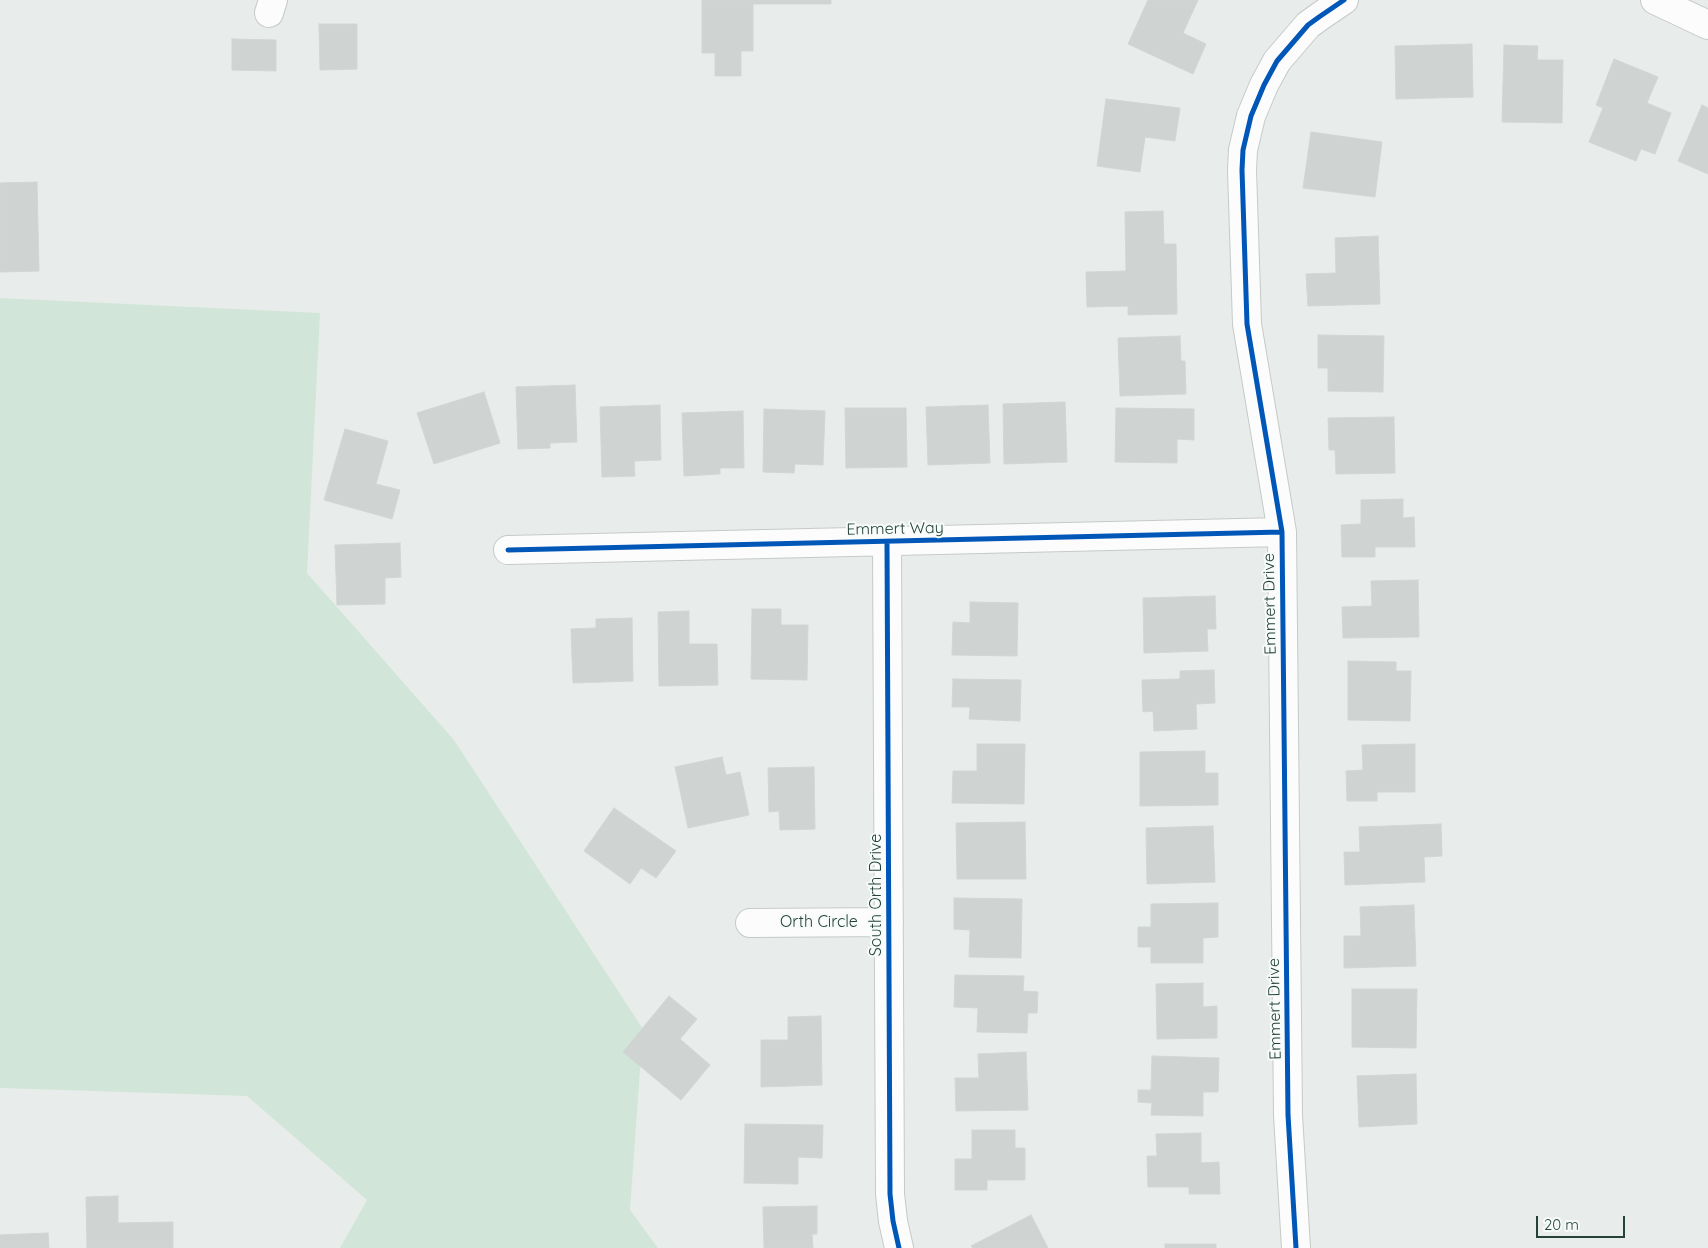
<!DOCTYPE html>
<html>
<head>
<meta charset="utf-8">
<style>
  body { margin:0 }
  #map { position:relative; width:1708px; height:1248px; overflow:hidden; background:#e8edeb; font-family:Quicksand,sans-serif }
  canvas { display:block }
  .scale { position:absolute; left:1536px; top:1216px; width:89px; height:22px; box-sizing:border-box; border:2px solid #24423a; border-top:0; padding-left:6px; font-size:15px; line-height:18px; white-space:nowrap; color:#24423a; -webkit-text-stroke:4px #f7fbf9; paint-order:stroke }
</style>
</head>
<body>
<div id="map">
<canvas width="1708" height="1248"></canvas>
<div class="scale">20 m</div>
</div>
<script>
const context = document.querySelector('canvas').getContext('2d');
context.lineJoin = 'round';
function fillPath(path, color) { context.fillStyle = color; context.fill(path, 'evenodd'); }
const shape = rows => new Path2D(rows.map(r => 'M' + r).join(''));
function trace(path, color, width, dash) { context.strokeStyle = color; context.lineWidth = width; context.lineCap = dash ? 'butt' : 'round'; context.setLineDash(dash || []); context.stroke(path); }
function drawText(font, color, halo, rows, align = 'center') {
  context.font = font + ' Quicksand,sans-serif'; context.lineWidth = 4; context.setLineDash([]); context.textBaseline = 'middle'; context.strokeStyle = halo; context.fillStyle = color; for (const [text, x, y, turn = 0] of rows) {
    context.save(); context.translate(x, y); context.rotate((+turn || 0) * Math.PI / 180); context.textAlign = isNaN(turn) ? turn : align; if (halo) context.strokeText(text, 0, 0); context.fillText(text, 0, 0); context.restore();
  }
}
fillPath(shape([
  [0,298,320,313,307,573,454,740,643,1029,630,1210,658,1248,340,1248,367,1200,247,1096,0,1088]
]), '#d1e6d8');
const building = shape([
  [702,0,831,0,831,4,753,4,753,51,741,51,741,76,715,76,715,53,702,53,702,0],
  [1148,0,1198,0,1183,33,1206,44,1193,74,1128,44,1148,0],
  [319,24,357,24,357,69,320,70,319,24],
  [232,39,276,40,276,71,232,70,232,39],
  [1472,44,1473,97,1396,99,1395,46,1472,44],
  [1504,45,1538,46,1537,60,1563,60,1562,123,1502,122,1504,45],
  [1614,59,1658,77,1647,103,1671,113,1655,154,1641,149,1636,161,1589,142,1603,108,1596,105,1614,59],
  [1106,99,1180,108,1175,141,1145,137,1140,172,1097,166,1106,99],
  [1702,105,1708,108,1708,174,1678,161,1702,105],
  [1311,132,1382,142,1375,197,1303,188,1311,132],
  [37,182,39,271,0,272,0,183,37,182],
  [1163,211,1164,244,1176,244,1177,314,1128,315,1128,306,1087,307,1086,272,1126,271,1125,212,1163,211],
  [1378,236,1380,304,1308,306,1306,274,1336,273,1335,238,1378,236],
  [1318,335,1384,336,1383,392,1328,391,1328,368,1318,368,1318,335],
  [1180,336,1181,361,1185,361,1186,394,1120,396,1118,338,1180,336],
  [575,385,577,442,550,443,550,448,518,449,516,387,575,385],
  [484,392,500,443,434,464,417,413,484,392],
  [1065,402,1067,462,1004,464,1003,404,1065,402],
  [660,405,661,460,634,461,635,476,602,477,600,407,660,405],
  [988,405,990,463,928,465,926,407,988,405],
  [845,408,906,408,907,467,846,468,845,408],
  [1116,408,1194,409,1194,440,1177,439,1177,463,1115,462,1116,408],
  [764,409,825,411,823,465,795,464,794,473,763,472,764,409],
  [743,411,744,468,720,468,720,474,684,476,682,413,743,411],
  [1394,417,1395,473,1336,474,1335,450,1329,450,1328,418,1394,417],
  [345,429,388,441,376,484,400,490,392,519,324,500,345,429],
  [1403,499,1403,518,1414,517,1415,547,1375,547,1375,557,1342,557,1341,525,1361,524,1361,500,1403,499],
  [400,543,401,577,385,578,385,604,337,605,335,545,400,543],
  [1418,580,1419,637,1343,638,1342,607,1372,606,1371,581,1418,580],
  [1215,596,1216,629,1207,629,1208,651,1144,653,1143,598,1215,596],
  [970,602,1018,603,1017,656,952,655,953,622,970,623,970,602],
  [752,609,781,609,781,625,808,625,807,680,751,679,752,609],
  [689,611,689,644,717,644,718,685,659,686,658,612,689,611],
  [632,618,633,681,573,683,571,629,596,628,596,619,632,618],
  [1348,661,1396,662,1396,671,1411,671,1410,721,1348,720,1348,661],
  [1214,670,1215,703,1196,704,1197,729,1154,731,1153,711,1143,712,1142,680,1180,679,1180,671,1214,670],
  [953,679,1021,680,1020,721,969,719,970,707,952,707,953,679],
  [977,744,1025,744,1024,804,952,803,953,771,977,771,977,744],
  [1415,744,1415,792,1377,792,1377,801,1347,801,1346,771,1363,770,1362,745,1415,744],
  [1205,751,1205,773,1218,773,1218,805,1140,806,1140,752,1205,751],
  [722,757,726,775,740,772,749,815,688,828,675,767,722,757],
  [814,767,815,829,780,830,779,811,769,812,768,768,814,767],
  [614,808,676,851,656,878,641,868,630,884,584,851,614,808],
  [1025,822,1026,879,957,879,956,823,1025,822],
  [1441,824,1442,856,1424,857,1425,882,1345,885,1344,852,1360,852,1359,827,1441,824],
  [1213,826,1215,882,1147,884,1146,828,1213,826],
  [954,898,1022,899,1021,958,969,957,970,930,954,929,954,898],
  [1218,903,1218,937,1203,938,1203,963,1151,963,1151,947,1138,947,1138,927,1151,927,1151,904,1218,903],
  [1414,905,1416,966,1344,968,1344,936,1361,936,1360,907,1414,905],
  [955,975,1024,976,1023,991,1038,992,1037,1013,1028,1013,1027,1033,977,1032,978,1008,954,1007,955,975],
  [1203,983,1203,1007,1217,1006,1217,1038,1157,1039,1156,984,1203,983],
  [1352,989,1417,989,1416,1048,1352,1047,1352,989],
  [669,996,697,1019,680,1039,710,1065,681,1100,623,1052,669,996],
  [821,1016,822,1085,761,1087,761,1040,788,1040,788,1017,821,1016],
  [1026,1052,1028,1110,956,1111,955,1078,979,1078,978,1054,1026,1052],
  [1152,1056,1219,1058,1218,1092,1203,1092,1203,1116,1151,1115,1152,1103,1138,1102,1138,1090,1151,1090,1152,1056],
  [1416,1074,1417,1124,1359,1127,1357,1076,1416,1074],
  [745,1124,823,1125,822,1158,798,1157,798,1184,744,1183,745,1124],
  [972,1130,1015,1130,1015,1148,1025,1148,1025,1180,987,1180,987,1190,955,1190,955,1159,972,1159,972,1130],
  [1201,1133,1201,1163,1219,1162,1220,1194,1189,1194,1189,1187,1148,1187,1147,1156,1157,1156,1156,1134,1201,1133],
  [118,1196,118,1223,173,1222,173,1248,87,1248,86,1197,118,1196],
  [817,1206,817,1234,812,1234,813,1248,764,1248,763,1207,817,1206],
  [1031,1215,1048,1248,973,1248,971,1246,1031,1215],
  [48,1233,49,1248,0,1248,0,1235,48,1233],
  [1165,1244,1216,1244,1216,1248,1165,1248,1165,1244]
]);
fillPath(building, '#cfd4d2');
trace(building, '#d1d6d4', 1);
const minor = shape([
  [1655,0,1708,25],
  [269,13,273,0],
  [887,542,890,1194,893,1221,899,1248],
  [508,550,1282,532],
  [750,923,889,922],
  [1296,1248,1288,1115,1282,532,1247,324,1242,170,1243,150,1251,116,1264,85,1277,61,1308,25,1319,17,1344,0]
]);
trace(minor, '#c5cac8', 30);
trace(minor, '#fcfcfc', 28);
trace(shape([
  [887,542,890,1194,893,1221,899,1248],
  [508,550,1282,532],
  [1296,1248,1288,1115,1282,532,1247,324,1242,170,1243,150,1251,116,1264,85,1277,61,1308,25,1319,17,1344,0]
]), '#0057b8', 5);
drawText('16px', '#24423a', '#f7fbf9', [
  ["Emmert Way",895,529,-1],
  ["Emmert Drive",1270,604,-91],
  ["South Orth Drive",876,895,-90],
  ["Orth Circle",819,922],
  ["Emmert Drive",1275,1009,-91]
]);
</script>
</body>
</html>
